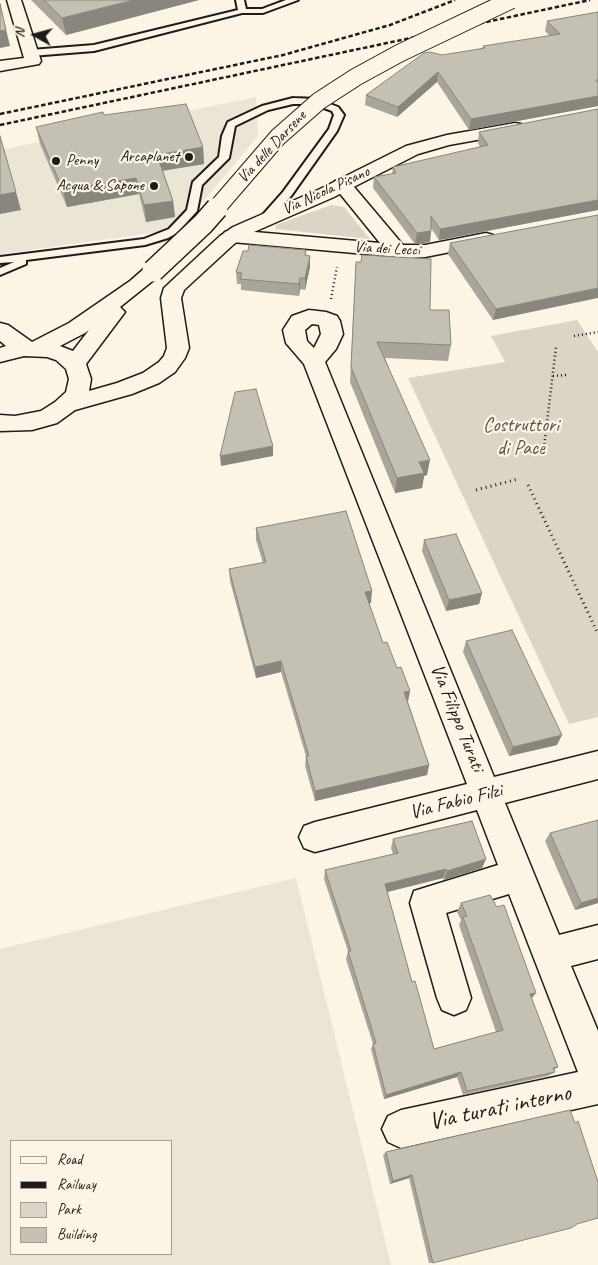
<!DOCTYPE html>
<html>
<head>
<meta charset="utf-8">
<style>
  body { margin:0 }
  #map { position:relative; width:598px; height:1265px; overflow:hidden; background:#fcf5e5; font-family:Caveat,sans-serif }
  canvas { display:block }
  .legend { position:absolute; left:10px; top:1140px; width:162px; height:115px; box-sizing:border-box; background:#fcf5e5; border:1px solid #a29e95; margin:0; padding:6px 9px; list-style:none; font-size:15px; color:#1c1c1c }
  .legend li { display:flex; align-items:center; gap:10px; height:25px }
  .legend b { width:25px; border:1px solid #a29e95 }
  .north { position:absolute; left:10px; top:10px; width:50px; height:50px; -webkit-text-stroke:4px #fcf5e5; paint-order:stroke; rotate:277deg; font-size:14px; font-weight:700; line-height:20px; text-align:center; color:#1c1c1c }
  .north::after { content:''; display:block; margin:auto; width:18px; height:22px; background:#1c1c1c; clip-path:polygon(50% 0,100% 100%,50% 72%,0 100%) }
</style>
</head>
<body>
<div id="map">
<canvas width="598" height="1265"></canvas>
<ul class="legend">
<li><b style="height:6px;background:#fcf5e5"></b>Road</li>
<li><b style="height:6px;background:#1c1c1c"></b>Railway</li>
<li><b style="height:14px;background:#dbd5c8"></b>Park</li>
<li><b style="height:14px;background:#c4c0b3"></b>Building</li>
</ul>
<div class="north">N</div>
</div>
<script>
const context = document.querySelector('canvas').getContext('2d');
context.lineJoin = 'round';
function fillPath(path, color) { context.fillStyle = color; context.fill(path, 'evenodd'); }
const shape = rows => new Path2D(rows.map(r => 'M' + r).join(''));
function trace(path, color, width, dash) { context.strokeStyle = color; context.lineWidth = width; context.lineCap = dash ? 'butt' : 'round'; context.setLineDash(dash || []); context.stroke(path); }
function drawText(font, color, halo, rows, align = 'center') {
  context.font = font + ' Caveat,sans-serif'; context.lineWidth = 4.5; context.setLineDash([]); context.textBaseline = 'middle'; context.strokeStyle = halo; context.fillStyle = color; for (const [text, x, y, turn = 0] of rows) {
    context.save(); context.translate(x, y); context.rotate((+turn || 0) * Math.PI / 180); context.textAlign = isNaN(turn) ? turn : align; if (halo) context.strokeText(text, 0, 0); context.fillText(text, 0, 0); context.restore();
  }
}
fillPath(shape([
  [256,97,258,136,180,229,0,254,0,150],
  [296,878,391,1265,0,1265,0,949],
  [171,1141,171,1254,11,1254,11,1141]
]), '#ebe5d6');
fillPath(shape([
  [331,205,344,207,370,239,275,229,276,225],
  [577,320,598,352,598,717,569,724,408,378,505,362,491,336]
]), '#dbd5c8');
const lane = shape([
  [236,0,244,0,246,9,262,9,286,0,298,0,263,13,242,13,94,51,31,56,27,53,31,50,94,45,238,10,236,0],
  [293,98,317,99,338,107,344,115,337,131,291,196,268,221,260,221,259,219,283,192,329,129,334,115,332,111,313,104,293,104,268,110,235,126,229,158,202,185,197,211,177,233,168,238,145,245,26,260,26,264,0,275,0,268,14,262,0,263,0,257,144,239,169,229,187,210,193,182,219,157,222,136,228,122,262,106,293,98]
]);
const street = shape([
  [7,0,21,0,41,61,39,64,0,71,0,61,24,58,7,0],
  [342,179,349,181,403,245,425,245,486,233,493,235,496,239,493,243,486,245,425,257,410,258,232,242,225,240,222,236,225,232,232,230,380,243,333,185,335,181,342,179],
  [309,310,326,312,337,316,340,321,343,334,336,349,325,362,494,777,598,751,598,779,505,803,559,935,598,925,598,959,571,966,598,1031,598,1104,401,1148,388,1142,382,1129,388,1116,401,1110,578,1072,509,894,446,913,471,998,466,1010,454,1015,442,1010,437,998,410,903,414,891,498,865,477,810,315,852,304,848,299,837,304,826,315,822,467,784,304,364,286,343,283,330,292,316,309,310],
  [312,324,319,325,321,334,314,348,307,341,305,330,312,324]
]);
const secondary = shape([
  [515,123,521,124,524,128,521,132,449,145,418,154,334,197,247,235,234,244,184,290,181,298,189,348,185,358,175,372,159,383,132,394,75,410,57,423,32,430,0,431,0,415,15,416,41,411,55,402,66,392,69,379,66,369,56,360,47,357,24,356,0,362,0,348,6,346,0,341,0,323,8,325,32,342,69,323,130,281,146,267,153,265,160,267,163,271,160,275,120,307,125,312,86,364,91,379,89,391,117,383,143,373,159,362,164,356,167,348,161,298,164,288,220,236,233,227,320,189,406,146,447,135,515,123],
  [89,330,73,351,60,346,85,333,89,330]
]);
trace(lane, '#1c1c1c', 4);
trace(street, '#1c1c1c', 3);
trace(secondary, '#1c1c1c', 3);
trace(shape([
  [331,299,337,267],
  [574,336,598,332],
  [553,376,566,375],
  [543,456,556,347]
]), '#1c1c1c', 2.5, [1, 3]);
trace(shape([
  [528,485,598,634],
  [476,490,518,479]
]), '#1c1c1c', 3, [1, 4]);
fillPath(lane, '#fcf5e5');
fillPath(street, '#fcf5e5');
fillPath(secondary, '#fcf5e5');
trace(shape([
  [0,114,283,55,390,25,455,0],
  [0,125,590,0]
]), '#1c1c1c', 2.5, [4.5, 2.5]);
const secondaryBridgeFar1 = shape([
  [215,210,278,137,319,101,356,77,400,53,511,0]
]);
const secondaryBridge = shape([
  [153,271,203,224,217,208]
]);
trace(secondaryBridgeFar1, '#1c1c1c', 19, []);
trace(secondaryBridge, '#1c1c1c', 24, []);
trace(secondaryBridgeFar1, '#fcf5e5', 17);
trace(secondaryBridge, '#fcf5e5', 21);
fillPath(shape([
  [31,0,199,0,66,35],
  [598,12,598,106,469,130,437,82,397,117,365,105,366,95,442,55,482,49,483,46,550,36,545,31,547,21],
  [598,109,598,210,439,240,431,228,430,242,415,244,373,188,374,177,392,174,393,167,480,147,478,143,479,132],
  [104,115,203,147,204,164,163,171,173,201,175,217,146,222,139,194,67,207,40,144,36,127],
  [598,215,493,320,448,254,450,243],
  [306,250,306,256,310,267,305,290,300,289,299,296,241,290,241,284,237,284,236,272],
  [356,262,430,310,451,345,448,361,385,358,427,475,424,476,422,488,395,493,350,382],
  [256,528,371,603,369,603,383,643,408,702,429,765,427,775,315,801,305,766,306,756,281,672,256,678,230,581,229,569,263,563,256,540],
  [424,540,482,593,479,604,446,611,422,551],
  [466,641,557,745,509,756,463,652],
  [550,833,598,903,575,910,545,841],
  [393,839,486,859,482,868,444,880,443,878,387,892,412,982,434,1049,496,1032,459,925,461,920,457,912,461,903,531,999,558,1067,554,1070,555,1072,548,1076,463,1095,457,1077,384,1099,371,1049,373,1044,346,959,348,951,324,879,325,870,393,854,391,848],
  [570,1110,433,1263,429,1263,409,1178,390,1184,383,1155,386,1152]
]), '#a9a59a');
fillPath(shape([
  [134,0,199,0,66,35,62,18],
  [0,4,10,46,0,48],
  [438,72,437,82,397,117,398,107],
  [598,96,598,106,469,130,471,119],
  [203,147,204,164,159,171,157,155],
  [136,178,139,194,67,207,63,190],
  [16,192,21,210,0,214,0,195],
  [598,200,598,210,439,240,440,229],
  [173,201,175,217,146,222,144,205],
  [431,231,430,242,415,244,417,233],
  [310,256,310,267,305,290,305,278],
  [300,278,300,289,299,296,299,284],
  [598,288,598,298,493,320,496,309],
  [273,446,273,456,221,466,220,456],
  [430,460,427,475,424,476,422,488,395,493,397,478,419,462],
  [372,591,371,603,364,604,365,592],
  [482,593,479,604,446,611,449,600],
  [281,661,281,672,256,678,255,667],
  [410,691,408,702,404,692],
  [562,735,557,745,509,756,513,747],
  [429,765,427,775,315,801,315,791],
  [486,859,482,868,444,880,447,871],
  [446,869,443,878,383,893,385,884],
  [598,898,598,903,575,910,581,903],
  [536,993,531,999,530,994],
  [461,1072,457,1077,384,1099,386,1095],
  [412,1175,409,1178,390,1184,393,1181]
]), '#89867d');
const building = shape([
  [44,0,134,0,62,18,44,0],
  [0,4,6,30,0,31,0,4],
  [598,12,598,80,596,80,598,83,598,96,471,119,438,72,398,107,366,95,424,53,430,52,442,55,485,48,483,46,560,34,547,21,598,12],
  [186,104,203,147,157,155,173,201,144,205,136,178,63,190,36,127,103,112,104,115,186,104],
  [598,109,598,200,440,229,431,216,431,231,417,233,374,177,396,173,393,167,488,145,479,132,598,109],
  [0,136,16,192,0,195,0,136],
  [598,215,598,288,496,309,450,243,598,215],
  [249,245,306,250,305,255,310,256,305,278,300,278,299,284,240,279,242,273,236,272,243,251,248,251,249,245],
  [362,255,431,259,430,310,449,310,451,345,377,342,430,460,419,462,424,473,397,478,351,367,356,262,361,262,362,255],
  [256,389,273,446,220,456,235,392,256,389],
  [346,511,372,591,365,592,383,643,387,642,397,668,401,667,410,691,404,692,429,765,315,791,306,756,309,756,281,661,255,667,229,569,266,562,256,528,346,511],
  [456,534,482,593,449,600,424,540,456,534],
  [512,630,562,735,513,747,466,641,512,630],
  [598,820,598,898,581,903,550,833,598,820],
  [472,821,486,859,447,871,446,869,385,884,412,982,415,981,434,1049,503,1030,463,917,467,916,461,903,490,895,497,907,504,905,536,993,530,994,558,1067,553,1068,555,1072,467,1091,461,1072,386,1095,373,1044,376,1043,348,951,351,951,325,870,398,853,393,839,472,821],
  [570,1110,575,1123,578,1121,598,1182,598,1218,577,1224,571,1228,433,1263,412,1175,393,1181,386,1152,570,1110]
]);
fillPath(building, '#c4c0b3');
trace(building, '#89867d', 1);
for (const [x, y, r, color] of [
  [189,157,5,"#1c1c1c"],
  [56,161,5,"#1c1c1c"],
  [154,186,5,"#1c1c1c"]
]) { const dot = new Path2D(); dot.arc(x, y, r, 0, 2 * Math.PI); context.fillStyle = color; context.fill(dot); trace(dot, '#fcf5e5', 2); }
drawText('16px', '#1c1c1c', '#fcf5e5', [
  ["Via delle Darsene",272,147,-47],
  ["Via Nicola Pisano",326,191,-25],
  ["Via dei Lecci",387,249,3]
]);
drawText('16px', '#1c1c1c', '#fcf5e5', [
  ["Arcaplanet",179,157],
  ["Penny",66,161,"left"],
  ["Acqua & Sapone",144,186]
], 'right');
drawText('20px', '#555450', '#fcf5e5', [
  ["Costruttori",521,426],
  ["di Pace",521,449]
]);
drawText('20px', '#1c1c1c', '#fcf5e5', [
  ["Via Filippo Turati",457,718,68],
  ["Via Fabio Filzi",456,802,-14]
]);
drawText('24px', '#1c1c1c', '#fcf5e5', [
  ["Via turati interno",500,1108,-12]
]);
</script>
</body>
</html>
